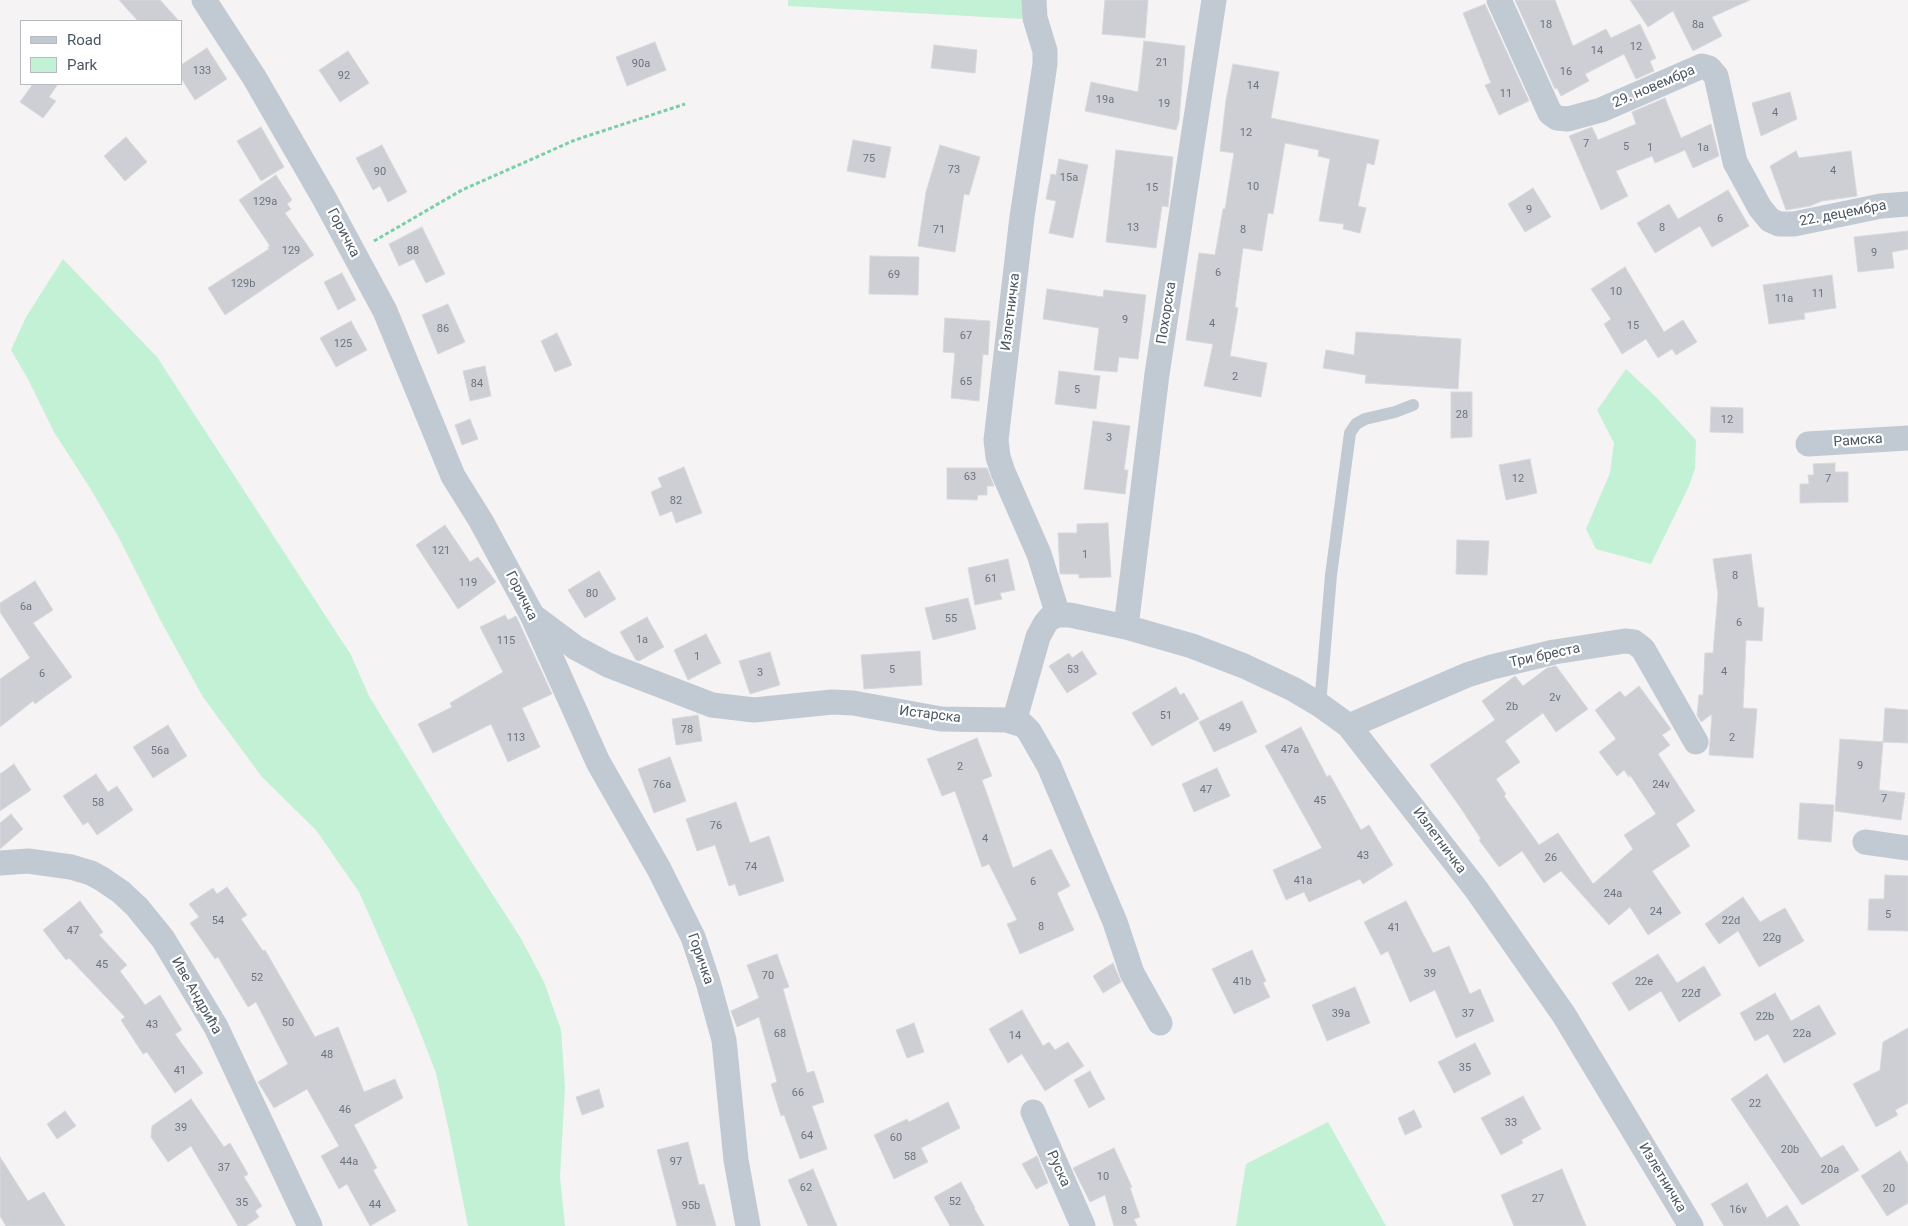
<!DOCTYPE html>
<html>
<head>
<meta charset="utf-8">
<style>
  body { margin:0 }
  #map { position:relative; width:1908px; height:1226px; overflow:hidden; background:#f5f3f3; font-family:Roboto,sans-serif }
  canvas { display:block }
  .legend { position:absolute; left:20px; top:20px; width:162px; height:65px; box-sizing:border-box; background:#fff; border:1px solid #b7bbc0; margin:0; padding:6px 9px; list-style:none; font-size:15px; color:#4a5661 }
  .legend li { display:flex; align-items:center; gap:10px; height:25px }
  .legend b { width:25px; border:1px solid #b7bbc0 }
</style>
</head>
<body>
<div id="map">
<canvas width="1908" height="1226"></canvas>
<ul class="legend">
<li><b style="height:6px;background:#c1cad2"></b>Road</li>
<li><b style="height:14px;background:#c3f1d5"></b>Park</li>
</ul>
</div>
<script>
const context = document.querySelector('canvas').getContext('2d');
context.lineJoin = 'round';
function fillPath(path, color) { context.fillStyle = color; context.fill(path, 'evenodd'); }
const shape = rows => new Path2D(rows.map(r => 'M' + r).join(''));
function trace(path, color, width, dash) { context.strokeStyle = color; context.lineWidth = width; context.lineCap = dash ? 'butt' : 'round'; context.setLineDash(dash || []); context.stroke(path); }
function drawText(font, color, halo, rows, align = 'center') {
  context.font = font + ' Roboto,sans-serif'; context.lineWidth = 4.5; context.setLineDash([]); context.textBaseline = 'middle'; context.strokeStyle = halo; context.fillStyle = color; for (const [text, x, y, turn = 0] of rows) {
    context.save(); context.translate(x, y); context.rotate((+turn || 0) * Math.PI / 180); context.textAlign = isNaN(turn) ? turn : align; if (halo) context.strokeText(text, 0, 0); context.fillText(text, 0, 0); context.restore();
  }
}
fillPath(shape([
  [788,0,1025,0,1022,19,788,6],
  [63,259,157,357,351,655,369,696,449,827,520,937,544,982,561,1030,565,1087,560,1177,565,1226,468,1226,449,1131,436,1073,415,1019,359,892,316,830,262,777,203,697,163,625,118,536,90,488,54,432,29,381,11,350,26,317],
  [1626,369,1656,397,1696,440,1695,469,1689,486,1651,564,1596,549,1586,529,1610,473,1614,443,1597,410],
  [1328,1122,1386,1226,1236,1226,1246,1164]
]), '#c3f1d5');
const building = shape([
  [119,0,160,0,179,21,138,21,119,0],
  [1105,0,1148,0,1145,38,1102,34,1105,0],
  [1515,0,1555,0,1573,46,1606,29,1611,38,1640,24,1656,58,1650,61,1654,71,1636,79,1624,54,1585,74,1589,81,1561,96,1557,88,1555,89,1515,0],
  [1630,0,1750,0,1712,17,1722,36,1693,51,1673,11,1648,27,1630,0],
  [1485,4,1529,101,1499,115,1485,85,1491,83,1463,13,1485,4],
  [1144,41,1185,46,1179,121,1176,130,1085,111,1091,82,1138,92,1144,41],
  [655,42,666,70,627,86,616,57,655,42],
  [934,45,977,50,975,73,931,68,934,45],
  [207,48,227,79,195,100,181,78,181,65,207,48],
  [348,51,369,83,340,102,319,70,348,51],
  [1233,64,1279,72,1271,118,1379,140,1374,165,1367,163,1358,206,1366,208,1360,233,1343,229,1344,224,1319,221,1330,159,1318,156,1319,150,1285,143,1273,214,1268,213,1262,251,1243,248,1235,307,1238,308,1230,356,1267,363,1261,397,1204,386,1213,344,1186,340,1199,253,1215,255,1223,209,1225,209,1234,153,1220,151,1226,100,1233,64],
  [33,84,58,84,49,97,56,101,43,118,20,102,33,84],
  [1790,92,1797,119,1761,136,1752,103,1790,92],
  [1665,98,1681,138,1711,124,1719,156,1693,168,1685,150,1655,163,1652,156,1616,171,1628,196,1601,210,1569,136,1592,127,1598,140,1636,124,1632,112,1665,98],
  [261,127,284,167,261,181,237,141,261,127],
  [126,137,147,162,125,181,104,156,126,137],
  [853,140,891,147,885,178,847,171,853,140],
  [382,145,407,192,388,202,380,186,373,190,356,158,382,145],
  [940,145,980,157,969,195,964,194,955,252,918,246,926,192,940,145],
  [1116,150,1173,157,1168,207,1162,206,1156,248,1106,242,1116,150],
  [1796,151,1799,158,1851,151,1857,196,1822,201,1810,206,1786,210,1770,166,1796,151],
  [1059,159,1088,165,1073,238,1049,233,1056,201,1046,199,1051,174,1056,175,1059,159],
  [276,175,292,200,287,204,291,209,285,213,314,255,225,315,208,288,269,249,268,247,270,246,239,200,276,175],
  [1533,188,1551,217,1525,232,1508,204,1533,188],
  [1728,190,1749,226,1712,247,1700,226,1655,253,1637,223,1669,204,1678,219,1728,190],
  [422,227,445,274,426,283,414,259,399,266,389,244,422,227],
  [1908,231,1908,249,1892,252,1894,268,1858,272,1854,237,1908,231],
  [870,256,919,257,918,295,869,294,870,256],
  [1625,267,1664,332,1683,320,1697,342,1676,355,1672,349,1658,358,1646,339,1622,354,1604,324,1611,319,1591,289,1625,267],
  [342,273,356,300,338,310,324,282,342,273],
  [1832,275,1836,308,1804,313,1805,319,1769,324,1763,285,1832,275],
  [1047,289,1103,297,1104,290,1146,295,1138,359,1119,357,1117,372,1094,370,1099,328,1043,319,1047,289],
  [448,304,465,342,438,354,422,315,448,304],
  [945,318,990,321,988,355,983,354,979,401,951,398,955,353,943,352,945,318],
  [351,321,367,350,336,367,320,338,351,321],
  [1356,332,1461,339,1458,389,1365,383,1366,375,1323,368,1326,350,1354,355,1356,332],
  [557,333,572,365,555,372,541,341,557,333],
  [485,366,491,396,470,401,463,371,485,366],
  [1059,371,1100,376,1096,409,1055,404,1059,371],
  [1451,392,1472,392,1472,437,1451,438,1451,392],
  [1711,407,1743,408,1743,433,1710,432,1711,407],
  [470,419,478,439,462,445,455,425,470,419],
  [1093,421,1130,426,1124,470,1128,470,1125,494,1084,489,1093,421],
  [1530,459,1537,493,1506,500,1499,465,1530,459],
  [1835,463,1835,472,1848,472,1848,502,1800,503,1800,484,1809,484,1808,475,1814,475,1813,464,1835,463],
  [684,467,702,513,676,523,672,511,660,516,651,492,662,487,658,478,684,467],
  [947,468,987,468,994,486,987,486,987,495,978,495,977,500,947,499,947,468],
  [1108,523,1111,577,1079,578,1079,574,1060,574,1058,533,1077,533,1077,524,1108,523],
  [445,525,470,562,478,557,496,582,458,609,416,545,445,525],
  [1457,540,1489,541,1487,575,1456,574,1457,540],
  [1751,554,1758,607,1764,608,1762,641,1746,640,1743,708,1757,709,1753,758,1709,755,1712,714,1701,722,1697,715,1699,695,1703,695,1705,653,1713,653,1718,594,1713,559,1751,554],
  [1008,559,1015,590,1000,593,1002,599,975,605,968,568,1008,559],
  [599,571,616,599,585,618,568,590,599,571],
  [35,581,53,610,33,623,72,677,35,704,33,701,0,727,0,679,30,658,0,612,0,603,35,581],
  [968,598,976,629,933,640,925,608,968,598],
  [505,615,508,620,516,616,552,694,522,708,540,747,508,762,491,724,433,753,418,724,452,707,450,703,503,672,480,627,505,615],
  [647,617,664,647,639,661,636,660,620,632,647,617],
  [706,634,721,663,688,680,674,650,706,634],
  [920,651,922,685,864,689,861,655,920,651],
  [1082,651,1097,674,1067,693,1049,666,1069,653,1072,658,1082,651],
  [770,652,780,685,750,694,739,661,770,652],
  [1556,666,1588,709,1556,732,1543,713,1505,741,1520,762,1496,779,1506,794,1504,796,1539,845,1558,833,1593,884,1633,849,1624,835,1656,814,1630,775,1629,777,1624,770,1617,776,1599,752,1616,739,1595,710,1620,691,1625,697,1639,686,1671,729,1662,735,1670,745,1658,754,1695,811,1676,824,1690,846,1652,871,1681,913,1648,935,1630,907,1609,925,1561,871,1544,883,1522,851,1499,867,1479,840,1481,839,1460,807,1430,765,1495,720,1482,701,1515,676,1523,686,1547,668,1556,666],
  [1176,687,1180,695,1184,693,1199,719,1152,746,1132,713,1176,687],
  [1242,701,1257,732,1214,752,1199,722,1242,701],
  [1885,708,1908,710,1908,743,1883,742,1885,708],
  [698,715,702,741,676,745,672,719,698,715],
  [168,725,187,756,153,778,133,747,168,725],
  [1301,727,1327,777,1330,775,1361,830,1369,825,1393,865,1363,884,1360,879,1309,902,1304,892,1286,900,1273,870,1322,848,1265,746,1301,727],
  [977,738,992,776,982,780,1013,868,1051,849,1070,886,1057,893,1074,930,1020,954,1007,924,1017,920,989,864,982,867,955,791,942,796,927,759,977,738],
  [1840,739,1883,742,1879,790,1905,793,1901,820,1835,811,1840,739],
  [670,757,686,801,654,813,638,769,670,757],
  [14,764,31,790,0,811,0,774,14,764],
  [1217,768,1230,796,1194,812,1182,784,1217,768],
  [96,774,108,792,117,786,133,810,97,835,88,822,83,825,63,796,96,774],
  [736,802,750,843,769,836,784,881,739,896,735,884,729,886,715,845,697,851,686,819,736,802],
  [1800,803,1834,805,1831,842,1798,839,1800,803],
  [11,814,23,829,0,849,0,823,11,814],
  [1885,875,1908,876,1908,931,1868,930,1869,899,1884,899,1885,875],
  [227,887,247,915,241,919,263,951,265,950,315,1037,338,1027,364,1092,395,1079,403,1098,354,1125,377,1168,373,1170,396,1211,370,1226,347,1184,339,1189,321,1156,339,1146,307,1089,274,1108,258,1082,288,1064,256,1002,248,1007,218,957,215,959,190,923,199,917,189,904,213,888,217,894,227,887],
  [1743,897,1760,922,1785,908,1804,941,1759,967,1738,931,1719,944,1705,924,1743,897],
  [80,901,103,932,99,935,127,965,120,971,145,1005,160,995,182,1030,175,1034,203,1073,175,1093,147,1052,143,1054,121,1020,125,1017,69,958,66,960,43,930,80,901],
  [1406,901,1433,953,1449,946,1470,994,1480,989,1494,1021,1456,1038,1435,990,1410,1002,1388,951,1381,955,1364,922,1406,901],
  [1252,950,1266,981,1263,983,1270,997,1234,1014,1212,969,1252,950],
  [777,954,789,987,783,989,807,1073,814,1071,824,1102,812,1106,827,1149,800,1159,784,1115,781,1116,771,1084,777,1082,759,1017,737,1027,731,1011,759,998,747,965,777,954],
  [1658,954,1677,983,1704,966,1721,995,1679,1022,1661,991,1629,1011,1612,983,1658,954],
  [1113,963,1121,982,1103,993,1093,976,1113,963],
  [1355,987,1370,1023,1327,1041,1312,1005,1355,987],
  [1775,993,1791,1021,1819,1005,1836,1034,1784,1063,1768,1034,1755,1041,1740,1013,1775,993],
  [1022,1010,1043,1046,1049,1042,1055,1050,1068,1042,1084,1066,1045,1091,1022,1054,1008,1063,989,1029,1022,1010],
  [914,1023,924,1052,907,1058,896,1030,914,1023],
  [1908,1028,1908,1103,1895,1110,1898,1115,1876,1127,1853,1084,1880,1070,1883,1042,1908,1028],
  [1475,1043,1491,1074,1454,1093,1438,1062,1475,1043],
  [1090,1071,1105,1099,1089,1108,1074,1080,1090,1071],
  [1767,1074,1821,1158,1843,1145,1859,1170,1802,1205,1731,1099,1767,1074],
  [599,1089,604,1107,582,1115,576,1097,599,1089],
  [1523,1096,1541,1129,1521,1140,1523,1143,1501,1155,1481,1118,1523,1096],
  [191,1099,224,1147,230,1143,248,1174,244,1177,262,1206,255,1211,259,1217,246,1226,238,1226,191,1146,168,1162,151,1137,152,1126,191,1099],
  [948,1102,960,1128,921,1148,928,1162,894,1179,874,1135,907,1119,909,1122,948,1102],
  [1414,1110,1422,1127,1405,1135,1398,1118,1414,1110],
  [65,1111,76,1126,57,1139,47,1124,65,1111],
  [688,1142,699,1185,704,1184,716,1226,677,1226,657,1150,688,1142],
  [1114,1148,1132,1187,1130,1188,1140,1217,1134,1219,1137,1226,1114,1226,1105,1195,1090,1202,1073,1168,1114,1148],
  [1900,1151,1908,1164,1908,1203,1887,1216,1861,1176,1900,1151],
  [1037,1156,1048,1183,1036,1189,1022,1164,1037,1156],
  [0,1157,28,1201,44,1192,65,1226,6,1226,0,1216,0,1157],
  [813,1169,837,1226,808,1226,788,1180,813,1169],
  [1562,1169,1586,1226,1514,1226,1501,1195,1562,1169],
  [961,1182,975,1208,974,1208,984,1226,950,1226,934,1197,961,1182],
  [1747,1183,1767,1218,1787,1205,1800,1226,1724,1226,1711,1204,1747,1183]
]);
fillPath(building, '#cdcfd5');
trace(building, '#d7d9de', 1);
trace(shape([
  [374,241,462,190,575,140,685,104]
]), '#7ad0a6', 3, [4, 2.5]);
trace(shape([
  [1320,705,1331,575,1350,433,1356,424,1365,419,1395,412,1413,405]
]), '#c1cad2', 12);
trace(shape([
  [204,0,254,77,324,198,385,311,453,476,481,521,532,615,598,762,659,869,693,937,708,982,724,1040,736,1160,748,1226],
  [1034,0,1035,18,1045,51,1045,64,1022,217,996,440,998,457,1003,472,1039,554,1058,615],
  [1499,0,1550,113,1557,118,1568,119,1601,110,1702,66,1709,68,1716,76,1735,162,1760,208,1770,220,1779,224,1794,224,1881,206,1908,204],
  [1808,444,1908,438],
  [533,616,576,648,608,665,712,705,754,710,832,702,853,703,941,719,1007,720,1023,725,1029,731,1049,766,1115,922,1132,973,1160,1023],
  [1126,627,1157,374,1214,0],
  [1014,722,1038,637,1045,624,1050,618,1058,615,1070,615,1126,627,1192,646,1244,666,1293,689,1320,705,1349,726,1476,889,1564,1015,1691,1226],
  [1349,726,1467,675,1492,667,1554,652,1625,641,1634,642,1643,649,1696,742],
  [1865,842,1908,848],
  [0,863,28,861,71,867,91,873,102,879,121,892,137,907,163,939,216,1027,310,1226],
  [1033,1112,1083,1226]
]), '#c1cad2', 25);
drawText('11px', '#6b747e', null, [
  ["18",1546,25],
  ["8a",1698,25],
  ["12",1636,47],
  ["14",1597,51],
  ["21",1162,63],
  ["90a",641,64],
  ["133",202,71],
  ["16",1566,72],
  ["92",344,76],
  ["14",1253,86],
  ["11",1506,94],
  ["19a",1105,100],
  ["19",1164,104],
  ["4",1775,113],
  ["12",1246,133],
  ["7",1586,144],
  ["5",1626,147],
  ["1",1650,148],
  ["1a",1703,148],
  ["75",869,159],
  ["73",954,170],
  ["4",1833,171],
  ["90",380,172],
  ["15a",1069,178],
  ["10",1253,187],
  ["15",1152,188],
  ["129a",265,202],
  ["9",1529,210],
  ["6",1720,219],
  ["13",1133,228],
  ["8",1662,228],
  ["71",939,230],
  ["8",1243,230],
  ["129",291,251],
  ["88",413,251],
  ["9",1874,253],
  ["6",1218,273],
  ["69",894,275],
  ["129b",243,284],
  ["10",1616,292],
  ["11",1818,294],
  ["11a",1784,299],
  ["9",1125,320],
  ["4",1212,324],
  ["15",1633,326],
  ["86",443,329],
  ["67",966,336],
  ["125",343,344],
  ["2",1235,377],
  ["65",966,382],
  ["84",477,384],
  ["5",1077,390],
  ["28",1462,415],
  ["12",1727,420],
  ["3",1109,438],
  ["63",970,477],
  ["12",1518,479],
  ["7",1828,479],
  ["82",676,501],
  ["121",441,551],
  ["1",1085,555],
  ["8",1735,576],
  ["61",991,579],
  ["119",468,583],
  ["80",592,594],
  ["6a",26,607],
  ["55",951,619],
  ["6",1739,623],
  ["1a",642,640],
  ["115",506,641],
  ["1",697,657],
  ["5",892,670],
  ["53",1073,670],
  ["4",1724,672],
  ["3",760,673],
  ["6",42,674],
  ["2v",1555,698],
  ["2b",1512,707],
  ["51",1166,716],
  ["49",1225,728],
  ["78",687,730],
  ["113",516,738],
  ["2",1732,738],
  ["47a",1290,750],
  ["56a",160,751],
  ["9",1860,766],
  ["2",960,767],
  ["76a",662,785],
  ["24v",1661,785],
  ["47",1206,790],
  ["7",1884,799],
  ["45",1320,801],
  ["58",98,803],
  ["76",716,826],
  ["4",985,839],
  ["43",1363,856],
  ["26",1551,858],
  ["74",751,867],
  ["41a",1303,881],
  ["6",1033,882],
  ["24a",1613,894],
  ["24",1656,912],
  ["5",1888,915],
  ["54",218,921],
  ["22d",1731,921],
  ["8",1041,927],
  ["41",1394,928],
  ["47",73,931],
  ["22g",1772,938],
  ["45",102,965],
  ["39",1430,974],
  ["70",768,976],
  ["52",257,978],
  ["41b",1242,982],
  ["22e",1644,982],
  ["22đ",1691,994],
  ["39a",1341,1014],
  ["37",1468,1014],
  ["22b",1765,1017],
  ["50",288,1023],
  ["43",152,1025],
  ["68",780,1034],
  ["22a",1802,1034],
  ["14",1015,1036],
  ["48",327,1055],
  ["35",1465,1068],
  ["41",180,1071],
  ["66",798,1093],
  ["22",1755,1104],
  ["46",345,1110],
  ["33",1511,1123],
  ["39",181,1128],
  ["64",807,1136],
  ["60",896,1138],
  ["20b",1790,1150],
  ["58",910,1157],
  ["44a",349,1162],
  ["97",676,1162],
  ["37",224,1168],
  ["20a",1830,1170],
  ["10",1103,1177],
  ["62",806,1188],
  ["20",1889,1189],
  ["27",1538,1199],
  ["52",955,1202],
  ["35",242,1203],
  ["44",375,1205],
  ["95b",691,1206],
  ["16v",1738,1210],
  ["8",1124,1211]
]);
drawText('14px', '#4a5661', '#fff', [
  ["29. новембра",1654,87,-23],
  ["22. децембра",1843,214,-11],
  ["Горичка",343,233,62],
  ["Излетничка",1011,312,-83],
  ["Похорска",1167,313,-81],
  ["Рамска",1858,441,-4],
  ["Горичка",521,596,63],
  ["Три бреста",1545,656,-12],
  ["Истарска",930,715,7],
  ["Излетничка",1439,841,53],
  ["Горичка",700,959,71],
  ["Иве Андрића",196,996,60],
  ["Руска",1058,1169,66],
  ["Излетничка",1662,1178,59]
]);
</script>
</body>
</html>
